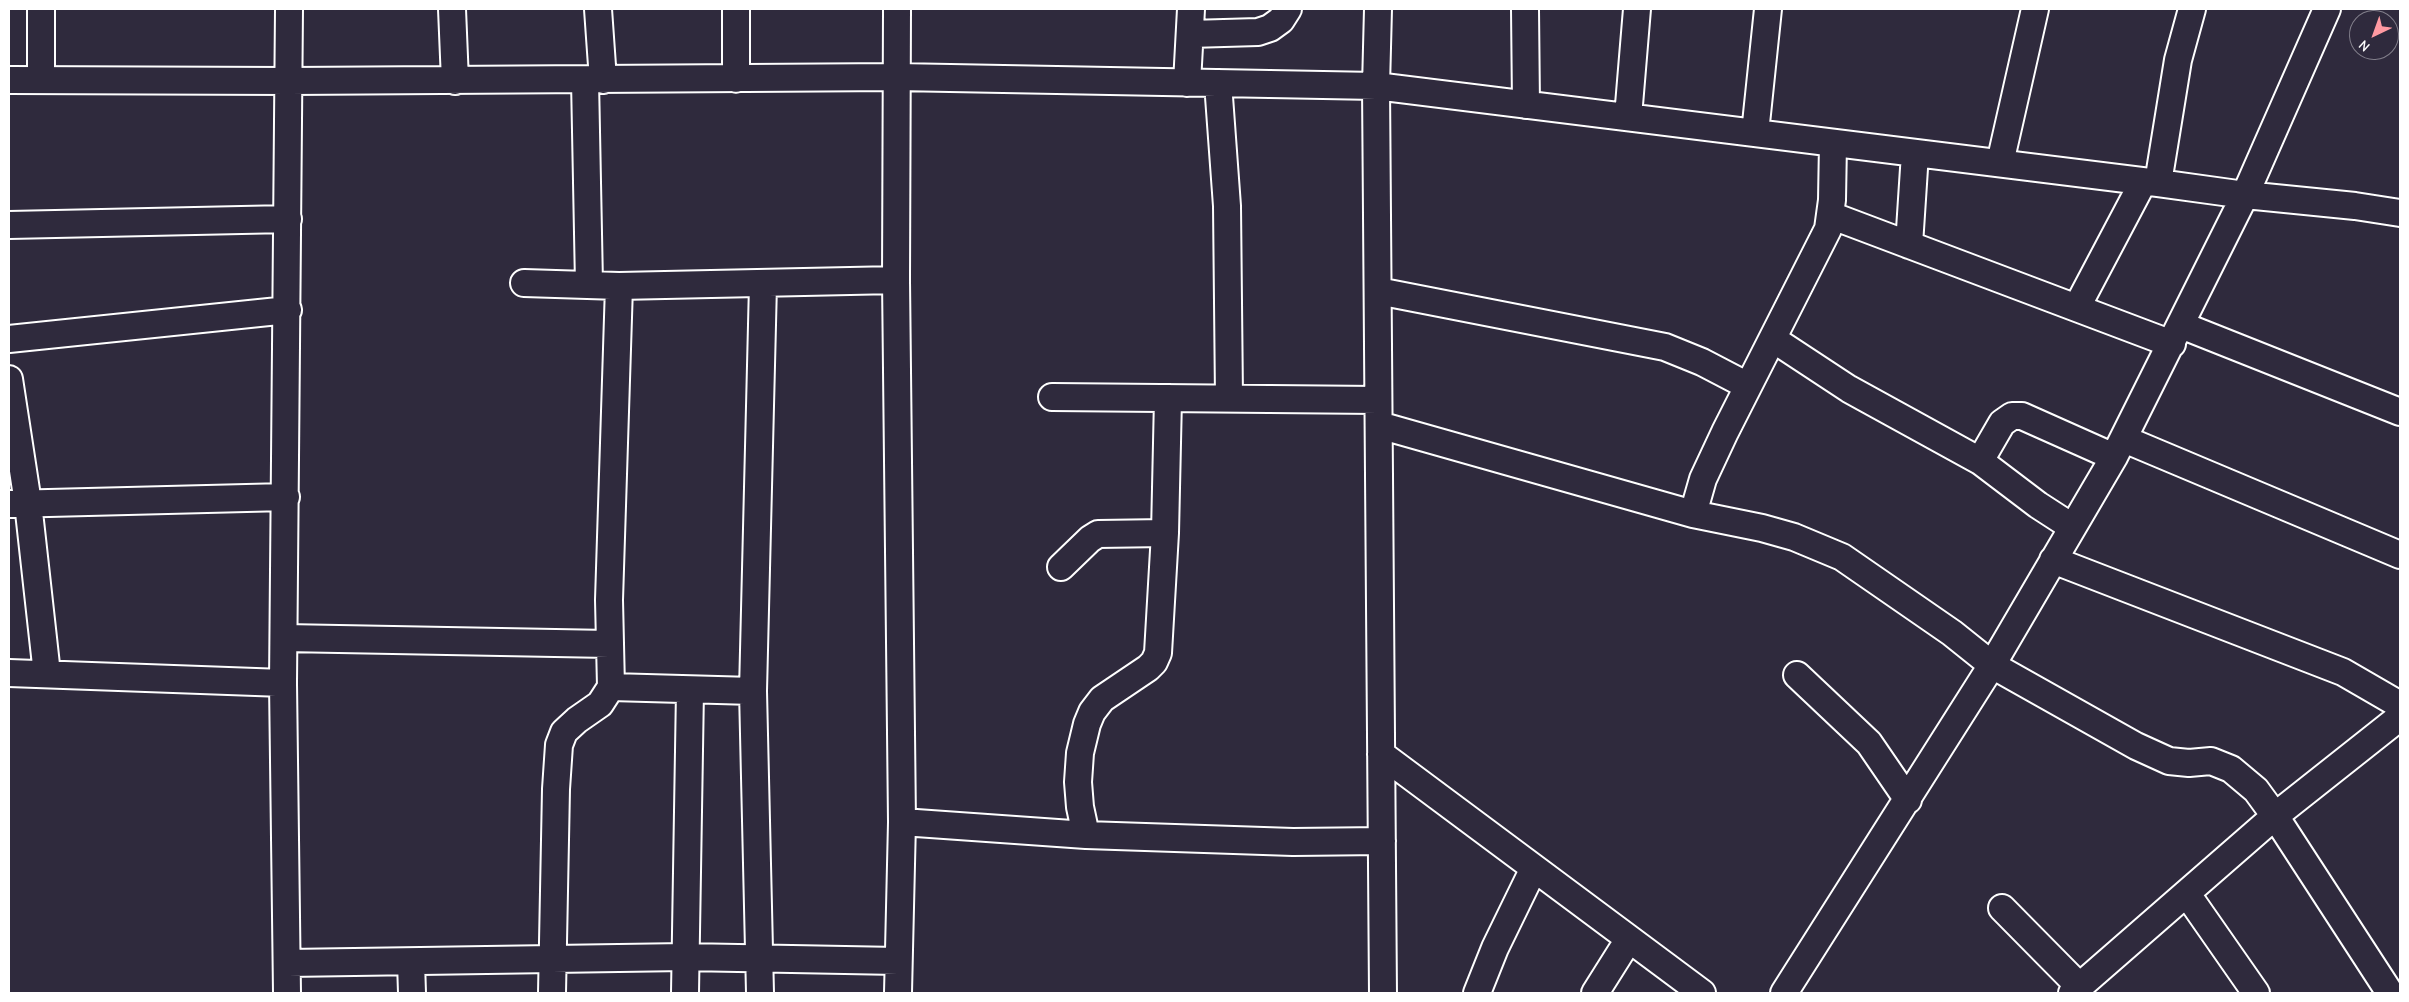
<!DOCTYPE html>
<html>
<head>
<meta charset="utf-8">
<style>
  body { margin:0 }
  #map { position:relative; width:2409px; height:1002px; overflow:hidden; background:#2f2a3d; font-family:"Comic Neue",sans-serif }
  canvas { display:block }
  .frame { position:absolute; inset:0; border:10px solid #fff; pointer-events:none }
  .north { position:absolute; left:2349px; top:10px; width:50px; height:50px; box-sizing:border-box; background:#2f2a3d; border:1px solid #827f8b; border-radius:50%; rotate:222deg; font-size:14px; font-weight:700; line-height:20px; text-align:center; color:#fff }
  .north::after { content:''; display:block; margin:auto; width:18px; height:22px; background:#ff9aa2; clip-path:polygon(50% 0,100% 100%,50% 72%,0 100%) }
</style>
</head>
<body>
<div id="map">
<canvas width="2409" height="1002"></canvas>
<div class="frame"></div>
<div class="north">N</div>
</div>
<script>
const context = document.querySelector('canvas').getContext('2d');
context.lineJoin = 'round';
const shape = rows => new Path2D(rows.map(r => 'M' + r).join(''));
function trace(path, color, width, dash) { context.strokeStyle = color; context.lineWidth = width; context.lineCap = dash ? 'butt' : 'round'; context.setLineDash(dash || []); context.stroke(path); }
const minor = shape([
  [452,9,455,81],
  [598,9,603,80],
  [897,9,896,280,902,822,898,993],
  [1378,9,1376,86,1383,993],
  [1525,9,1526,105],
  [1190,34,1258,32,1270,28,1281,20,1288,9],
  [736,79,736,9],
  [9,80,290,81,897,77,1376,86,2158,183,2245,195,2355,206,2400,213],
  [41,80,41,9],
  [585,80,589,284],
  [1187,83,1191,9],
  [1218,83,1227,206,1229,398],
  [1628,117,1637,9],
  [1755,133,1768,9],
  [2000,163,2035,9],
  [2158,183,2178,60,2192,9],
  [1830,215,2172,344],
  [9,225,288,219],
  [1909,245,1915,153],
  [524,283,619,286,896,280],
  [1378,291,1665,347,1702,362,1748,386],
  [2077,307,2143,182],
  [2181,325,2400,412],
  [9,339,288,310],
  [1773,339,1849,389,1980,461,2002,423,2012,416,2022,416,2114,457],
  [9,379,28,503,47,674],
  [1052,397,1378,400],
  [1379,425,1693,514,1762,528,1794,537,1842,557,1952,633,1992,665,2136,746,2169,761,2189,763,2211,761,2231,769,2256,790,2275,816,2390,993],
  [2124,439,2400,555],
  [1980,461,2038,505,2072,527],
  [9,504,286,497],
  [1693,514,1703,479,1725,432,1828,229,1832,200,1833,143],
  [2053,560,2343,672,2400,705],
  [1061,567,1090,539,1098,534,1165,533],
  [285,638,609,644],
  [9,673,283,683],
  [1797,675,1869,743,1908,800],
  [611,687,753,691],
  [1381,754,1702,993],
  [902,822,1086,835,1293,842,1382,841],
  [1086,835,1080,807,1078,782,1080,753,1087,724,1092,712,1102,699,1148,668,1154,662,1158,653,1165,533,1168,398],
  [2187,894,2256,993],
  [2002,908,2080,987],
  [411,962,412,993],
  [288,963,685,957,898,961],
  [287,993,283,683,289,9],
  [552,993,556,789,559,745,564,732,577,720,600,704,611,687,609,600,619,286],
  [685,993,690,690],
  [760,993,753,691,763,284],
  [1477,993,1495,948,1534,868],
  [1595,993,1629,939],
  [1784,993,1992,665,2114,457,2245,195,2327,9],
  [2072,993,2275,816,2400,717]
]);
trace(minor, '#fff', 30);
trace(minor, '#2f2a3d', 26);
</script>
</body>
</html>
